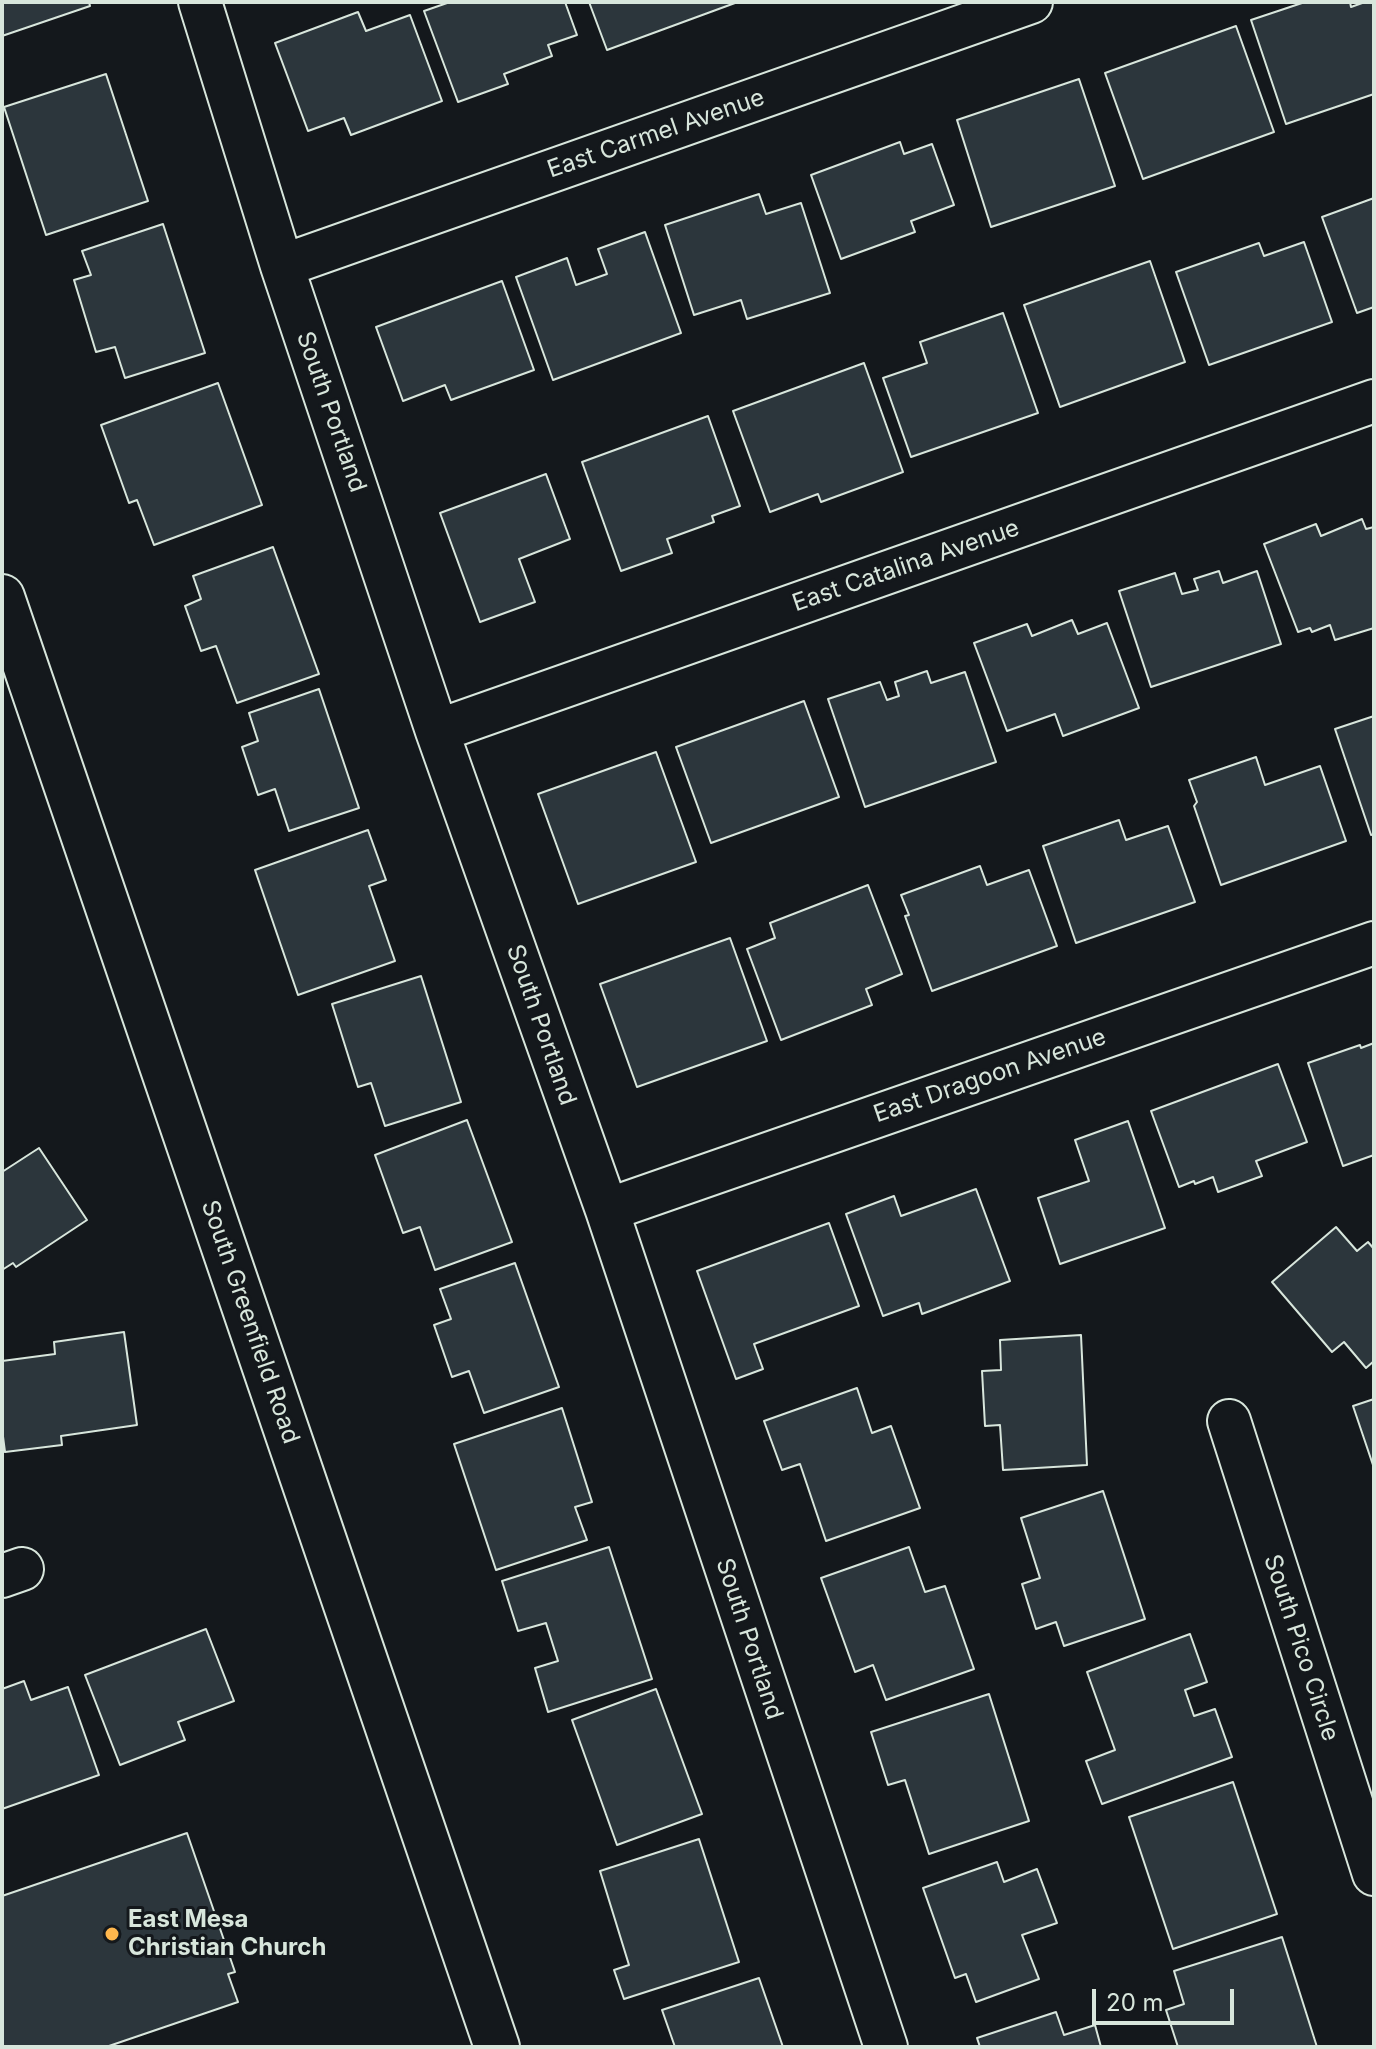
<!DOCTYPE html>
<html>
<head>
<meta charset="utf-8">
<style>
  body { margin:0 }
  #map { position:relative; width:1376px; height:2049px; overflow:hidden; background:#14181c; font-family:Inter,sans-serif }
  canvas { display:block }
  .frame { position:absolute; inset:0; border:4px solid #d8e6dc; pointer-events:none }
  .scale { position:absolute; left:1092px; top:1989px; width:142px; height:36px; box-sizing:border-box; border:4px solid #d8e6dc; border-top:0; padding-left:10px; font-size:24px; line-height:28px; white-space:nowrap; color:#d8e6dc; -webkit-text-stroke:6px #14181c; paint-order:stroke }
</style>
</head>
<body>
<div id="map">
<canvas width="1376" height="2049"></canvas>
<div class="frame"></div>
<div class="scale">20 m</div>
</div>
<script>
const context = document.querySelector('canvas').getContext('2d');
context.lineJoin = 'round';
function fillPath(path, color) { context.fillStyle = color; context.fill(path, 'evenodd'); }
const shape = rows => new Path2D(rows.map(r => 'M' + r).join(''));
function trace(path, color, width, dash) { context.strokeStyle = color; context.lineWidth = width; context.lineCap = dash ? 'butt' : 'round'; context.setLineDash(dash || []); context.stroke(path); }
function drawText(font, color, halo, rows, align = 'center') {
  context.font = font + ' Inter,sans-serif'; context.lineWidth = 6; context.setLineDash([]); context.textBaseline = 'middle'; context.strokeStyle = halo; context.fillStyle = color; for (const [text, x, y, turn = 0] of rows) {
    context.save(); context.translate(x, y); context.rotate((+turn || 0) * Math.PI / 180); context.textAlign = isNaN(turn) ? turn : align; if (halo) context.strokeText(text, 0, 0); context.fillText(text, 0, 0); context.restore();
  }
}
const building = shape([
  [2,2,89,2,90,6,2,36,2,2],
  [450,2,565,2,577,35,548,45,552,56,504,74,508,84,458,102,424,11,450,2],
  [589,2,734,2,735,3,607,50,589,2],
  [1305,2,1350,2,1351,7,1365,2,1374,2,1374,94,1286,124,1251,20,1305,2],
  [358,12,366,31,410,15,442,101,351,135,344,118,308,131,275,43,358,12],
  [1236,26,1274,132,1143,179,1105,73,1236,26],
  [106,74,148,201,46,235,4,107,106,74],
  [1079,79,1115,186,991,227,957,120,1079,79],
  [900,142,904,154,932,144,954,205,911,221,915,232,841,259,811,175,900,142],
  [759,194,766,214,801,203,830,293,747,319,741,300,694,315,665,225,759,194],
  [1374,198,1374,307,1357,313,1322,217,1374,198],
  [163,224,205,353,125,378,115,347,96,352,74,280,91,275,82,251,163,224],
  [645,232,681,333,553,380,516,277,567,258,576,285,607,274,598,249,645,232],
  [1304,242,1332,322,1209,365,1176,272,1259,243,1264,256,1304,242],
  [1150,261,1185,362,1060,407,1024,305,1150,261],
  [502,281,534,370,451,400,445,385,403,401,376,327,502,281],
  [1003,313,1038,413,911,457,883,378,927,363,920,342,1003,313],
  [864,363,903,472,821,502,818,494,770,512,733,411,864,363],
  [218,383,262,505,154,545,137,500,129,503,101,425,218,383],
  [708,416,740,506,712,516,714,522,667,539,672,553,621,571,582,462,708,416],
  [546,474,570,539,519,559,535,602,480,622,440,513,546,474],
  [1362,519,1366,529,1374,527,1374,628,1335,640,1330,625,1312,632,1310,628,1298,632,1264,544,1316,524,1321,536,1362,519],
  [273,547,319,674,237,703,216,646,201,651,185,606,201,599,193,576,273,547],
  [1219,571,1223,583,1257,571,1281,644,1151,687,1119,591,1175,573,1182,594,1198,590,1194,579,1219,571],
  [1072,620,1078,634,1107,623,1139,708,1063,736,1055,714,1007,731,974,643,1027,624,1032,636,1072,620],
  [927,671,931,683,965,672,996,762,865,807,828,699,880,682,887,700,899,696,895,682,927,671],
  [319,689,359,808,289,831,275,789,258,795,242,747,258,741,249,713,319,689],
  [804,701,839,797,711,843,676,747,804,701],
  [1374,716,1374,834,1371,835,1335,729,1374,716],
  [656,752,696,862,578,904,538,794,656,752],
  [1256,757,1265,785,1320,766,1346,841,1221,885,1194,806,1197,802,1189,780,1256,757],
  [1119,820,1126,840,1168,826,1195,902,1076,943,1043,846,1119,820],
  [368,830,386,880,369,886,395,961,298,995,255,870,368,830],
  [980,866,987,885,1029,870,1057,946,932,991,905,916,909,915,901,895,980,866],
  [868,885,902,974,866,989,872,1005,781,1040,747,949,775,938,770,923,868,885],
  [730,938,767,1041,637,1087,600,984,730,938],
  [421,976,461,1102,385,1126,371,1083,358,1087,332,1004,421,976],
  [1374,1043,1374,1155,1343,1166,1308,1063,1360,1045,1361,1048,1374,1043],
  [1278,1064,1307,1142,1256,1161,1262,1176,1218,1192,1213,1177,1195,1184,1194,1181,1179,1187,1151,1111,1278,1064],
  [467,1120,512,1242,435,1270,420,1227,403,1233,375,1155,467,1120],
  [1128,1121,1165,1228,1060,1264,1038,1198,1089,1181,1075,1140,1128,1121],
  [39,1148,87,1220,16,1267,13,1263,2,1270,2,1172,39,1148],
  [976,1189,1010,1281,922,1314,919,1303,883,1316,846,1214,894,1196,901,1216,976,1189],
  [829,1223,859,1306,754,1344,763,1369,736,1379,697,1271,829,1223],
  [1336,1227,1357,1251,1368,1242,1374,1249,1374,1361,1366,1368,1344,1342,1332,1352,1272,1282,1336,1227],
  [515,1263,559,1387,484,1413,469,1371,452,1377,434,1325,451,1319,440,1289,515,1263],
  [124,1332,137,1425,61,1436,62,1445,5,1452,2,1429,2,1361,55,1354,54,1342,124,1332],
  [1081,1335,1087,1465,1003,1470,1000,1425,985,1426,982,1371,1001,1370,1000,1340,1081,1335],
  [857,1388,872,1433,891,1426,920,1508,826,1541,800,1464,782,1470,764,1421,857,1388],
  [1374,1399,1374,1468,1353,1406,1374,1399],
  [562,1408,592,1502,575,1507,587,1540,496,1570,454,1444,562,1408],
  [1103,1491,1145,1619,1064,1646,1056,1622,1036,1629,1022,1584,1040,1578,1021,1518,1103,1491],
  [609,1547,652,1679,548,1712,535,1668,558,1661,546,1623,518,1631,502,1581,609,1547],
  [909,1547,925,1592,945,1586,974,1669,886,1700,873,1665,855,1672,821,1578,909,1547],
  [206,1629,234,1701,178,1722,185,1740,120,1765,85,1675,206,1629],
  [1190,1634,1207,1682,1185,1690,1194,1716,1215,1709,1232,1757,1102,1804,1086,1761,1115,1750,1087,1672,1190,1634],
  [24,1681,31,1700,68,1687,99,1775,2,1809,2,1689,24,1681],
  [656,1689,702,1814,617,1845,572,1720,656,1689],
  [989,1694,1029,1821,929,1854,905,1780,888,1785,871,1732,989,1694],
  [1233,1782,1277,1914,1173,1949,1129,1817,1233,1782],
  [187,1833,235,1972,228,1974,238,2002,106,2047,2,2047,2,1896,187,1833],
  [699,1839,739,1962,624,1999,614,1970,629,1965,600,1871,699,1839],
  [997,1862,1004,1882,1037,1869,1057,1923,1022,1935,1039,1979,976,2002,966,1974,955,1978,923,1888,997,1862],
  [1282,1937,1317,2047,1178,2047,1166,2010,1184,2004,1174,1971,1282,1937],
  [759,1978,783,2047,675,2047,662,2010,759,1978],
  [1056,2012,1064,2035,1095,2025,1101,2047,980,2047,977,2038,1056,2012]
]);
fillPath(building, '#2c363c');
trace(building, '#d8e6dc', 2);
const minor = shape([
  [200,2,282,266,437,731,607,1210,886,2047],
  [282,266,1031,2],
  [437,731,1374,401],
  [607,1210,1374,943],
  [1229,1421,1374,1874],
  [2,1576,22,1569]
]);
const secondary = shape([
  [2,597,497,2047]
]);
trace(minor, '#d8e6dc', 46);
trace(secondary, '#d8e6dc', 48);
trace(minor, '#14181c', 42);
trace(secondary, '#14181c', 44);
for (const [x, y, r, color] of [
  [112,1934,8,"#ffb74d"]
]) { const dot = new Path2D(); dot.arc(x, y, r, 0, 2 * Math.PI); context.fillStyle = color; context.fill(dot); trace(dot, '#14181c', 3); }
drawText('24px', '#d8e6dc', '#14181c', [
  ["East Carmel Avenue",656,134,-19],
  ["South Portland",331,412,71],
  ["East Catalina Avenue",906,566,-19],
  ["South Portland",541,1025,71],
  ["East Dragoon Avenue",990,1076,-19],
  ["South Greenfield Road",250,1322,71],
  ["South Portland",749,1639,72],
  ["South Pico Circle",1301,1648,72]
]);
drawText('bold 24px', '#d8e6dc', '#14181c', [
  ["East Mesa",128,1920],
  ["Christian Church",128,1948]
], 'left');
</script>
</body>
</html>
